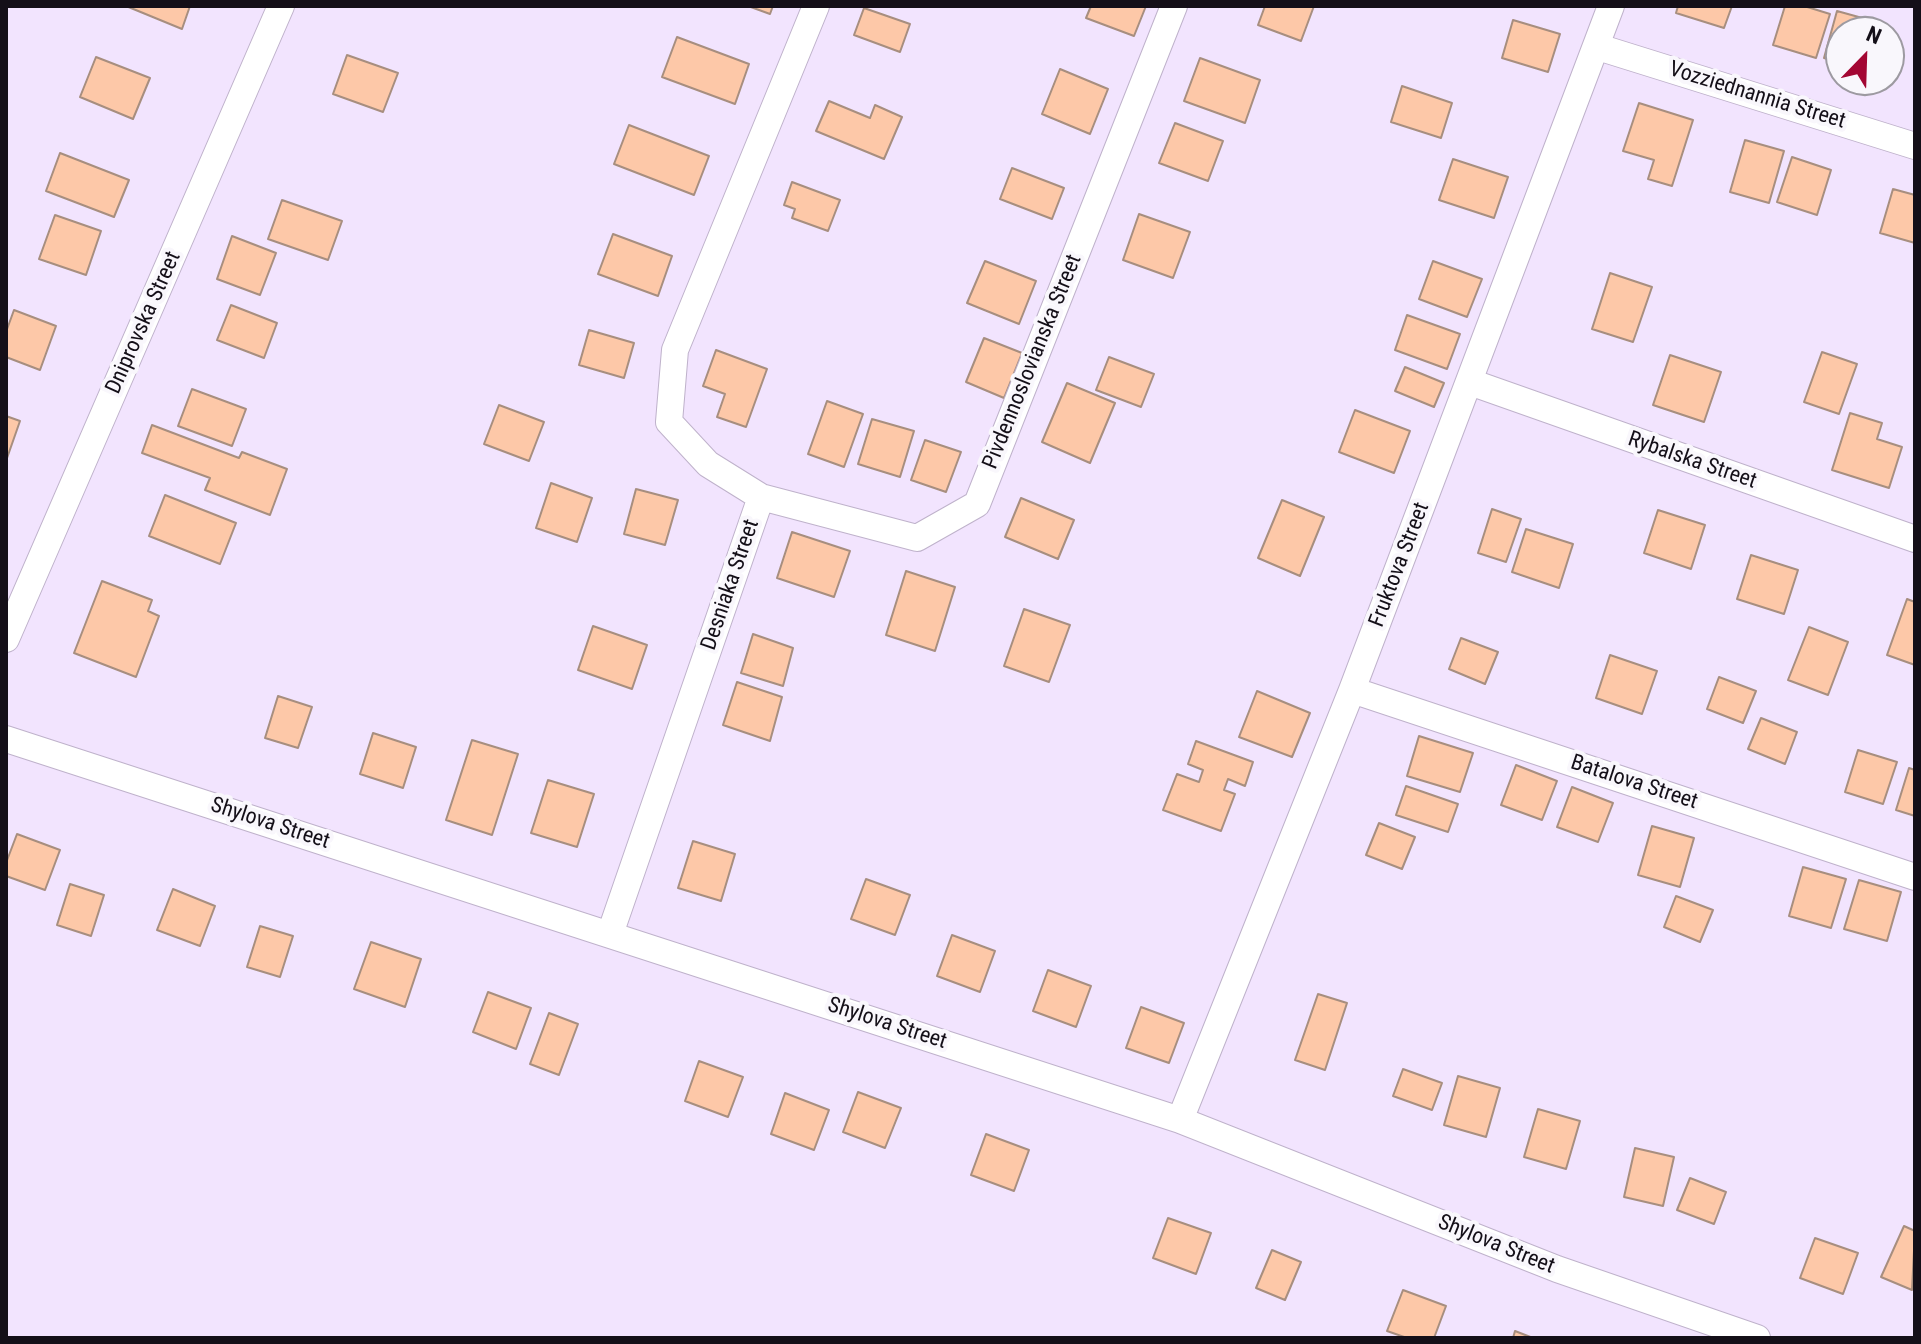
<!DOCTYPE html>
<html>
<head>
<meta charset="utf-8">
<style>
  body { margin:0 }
  #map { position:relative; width:1921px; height:1344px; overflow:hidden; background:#f2e4fe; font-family:"Roboto Condensed",sans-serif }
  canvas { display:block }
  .frame { position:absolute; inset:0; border:8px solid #140f18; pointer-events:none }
  .north { position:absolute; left:1825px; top:16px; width:80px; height:80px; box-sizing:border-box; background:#f9f7fc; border:2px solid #9d9aa1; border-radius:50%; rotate:23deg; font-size:22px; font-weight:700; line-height:32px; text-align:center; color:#140f18 }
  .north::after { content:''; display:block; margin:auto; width:28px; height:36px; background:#a30633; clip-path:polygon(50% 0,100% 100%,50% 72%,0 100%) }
</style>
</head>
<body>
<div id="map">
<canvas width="1921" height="1344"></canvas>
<div class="frame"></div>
<div class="north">N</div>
</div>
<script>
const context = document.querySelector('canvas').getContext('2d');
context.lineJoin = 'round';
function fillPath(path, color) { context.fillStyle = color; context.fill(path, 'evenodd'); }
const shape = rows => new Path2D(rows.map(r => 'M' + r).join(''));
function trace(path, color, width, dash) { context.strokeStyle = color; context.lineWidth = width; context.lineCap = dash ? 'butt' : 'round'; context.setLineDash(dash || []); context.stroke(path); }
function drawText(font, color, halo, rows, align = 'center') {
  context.font = font + ' "Roboto Condensed",sans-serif'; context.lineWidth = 8; context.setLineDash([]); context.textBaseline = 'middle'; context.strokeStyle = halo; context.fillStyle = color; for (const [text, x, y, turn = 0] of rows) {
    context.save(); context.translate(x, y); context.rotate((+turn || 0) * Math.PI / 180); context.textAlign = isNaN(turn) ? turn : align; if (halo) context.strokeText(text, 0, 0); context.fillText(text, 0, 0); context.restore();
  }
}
const building = shape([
  [126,6,190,6,182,29,126,6],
  [748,6,773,6,770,14,748,6],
  [1091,6,1146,6,1134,36,1086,18,1091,6],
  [1265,6,1314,6,1301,41,1258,25,1265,6],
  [1678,6,1732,6,1724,28,1676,13,1678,6],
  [1785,6,1804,6,1830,14,1816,58,1773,45,1785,6],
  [864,8,910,24,900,52,854,35,864,8],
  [1837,11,1884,24,1881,32,1841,32,1841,63,1824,58,1837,11],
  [1513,20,1560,34,1548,72,1502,58,1513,20],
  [677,37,749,64,735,104,662,77,677,37],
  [347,55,398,73,383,112,333,94,347,55],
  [96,57,150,78,133,119,80,97,96,57],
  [1200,58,1260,80,1245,123,1184,101,1200,58],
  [1060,69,1108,89,1090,134,1042,114,1060,69],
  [1402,86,1452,103,1441,138,1391,122,1402,86],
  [829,101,870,118,875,105,902,117,884,159,816,131,829,101],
  [1639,103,1693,120,1672,186,1648,179,1654,160,1623,151,1639,103],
  [1175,123,1223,141,1208,181,1159,163,1175,123],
  [629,125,709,156,694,195,614,164,629,125],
  [1745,140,1784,151,1769,203,1730,192,1745,140],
  [60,153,129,180,114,217,46,191,60,153],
  [1792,157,1831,170,1817,215,1777,202,1792,157],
  [1453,159,1508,177,1494,218,1439,200,1453,159],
  [1012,168,1064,188,1052,219,1000,199,1012,168],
  [792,182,840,200,828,231,792,218,795,209,784,205,792,182],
  [1893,189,1915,195,1915,243,1880,233,1893,189],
  [282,200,342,221,328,260,268,239,282,200],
  [1139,214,1190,232,1173,278,1123,260,1139,214],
  [55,215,101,231,86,275,39,259,55,215],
  [613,234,672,256,658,296,598,274,613,234],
  [232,236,276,253,260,295,217,279,232,236],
  [985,261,1036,281,1019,324,967,303,985,261],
  [1433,261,1482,279,1467,317,1419,299,1433,261],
  [1610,273,1652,287,1633,342,1592,329,1610,273],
  [231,305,277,323,264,358,217,340,231,305],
  [14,310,56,326,40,370,6,357,6,332,14,310],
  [1407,315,1460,334,1447,369,1395,350,1407,315],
  [589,330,634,343,624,378,579,365,589,330],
  [984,338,1022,353,1004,398,966,382,984,338],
  [716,350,767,369,746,427,717,417,725,394,703,386,716,350],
  [1822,352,1857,364,1839,414,1804,402,1822,352],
  [1670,355,1721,372,1704,422,1653,405,1670,355],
  [1109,357,1154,374,1141,407,1096,390,1109,357],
  [1405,367,1444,383,1434,407,1395,391,1405,367],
  [1067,383,1115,403,1090,463,1042,442,1067,383],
  [192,389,246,409,232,446,178,426,192,389],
  [827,401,863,414,844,467,808,454,827,401],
  [499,405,544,422,529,461,484,444,499,405],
  [1355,410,1410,431,1394,473,1339,452,1355,410],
  [1850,413,1882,423,1877,439,1902,447,1889,488,1832,470,1850,413],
  [6,416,20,421,6,461,6,416],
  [872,419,914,431,900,477,858,464,872,419],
  [152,425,239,458,242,452,287,469,270,515,205,490,210,478,142,453,152,425],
  [925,440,961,452,946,492,911,480,925,440],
  [551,483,592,498,577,542,536,528,551,483],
  [636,489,678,500,665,545,624,534,636,489],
  [165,495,236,523,220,564,149,536,165,495],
  [1021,498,1074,520,1058,559,1005,537,1021,498],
  [1282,500,1324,517,1300,576,1258,558,1282,500],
  [1492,509,1521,519,1506,562,1478,553,1492,509],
  [1658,510,1705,525,1691,569,1644,553,1658,510],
  [1526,529,1573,544,1559,588,1512,572,1526,529],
  [792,532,850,551,834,597,777,578,792,532],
  [1751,555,1798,570,1784,614,1737,599,1751,555],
  [906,571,955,587,935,651,886,635,906,571],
  [102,581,152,600,148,611,159,616,136,677,74,653,102,581],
  [1907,599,1915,602,1915,665,1887,655,1907,599],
  [1024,609,1070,625,1049,682,1004,666,1024,609],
  [593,626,647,645,632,689,578,670,593,626],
  [1809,627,1848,642,1828,695,1788,680,1809,627],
  [753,634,793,648,783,686,741,673,753,634],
  [1461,638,1498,652,1485,684,1449,669,1461,638],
  [1610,655,1657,671,1642,714,1596,698,1610,655],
  [1719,677,1756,691,1743,723,1707,709,1719,677],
  [737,682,782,697,770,741,723,725,737,682],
  [1257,691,1310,713,1292,757,1239,737,1257,691],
  [278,696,312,707,298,748,265,738,278,696],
  [1761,718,1797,732,1785,764,1748,749,1761,718],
  [373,733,416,747,403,788,360,774,373,733],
  [1419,736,1473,753,1460,792,1407,776,1419,736],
  [472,740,518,754,492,835,446,820,472,740],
  [1196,741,1253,762,1245,786,1228,779,1224,790,1235,794,1221,831,1163,810,1177,774,1199,782,1203,770,1188,764,1196,741],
  [1858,750,1897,762,1883,804,1845,792,1858,750],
  [1516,765,1557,781,1542,820,1501,805,1516,765],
  [1909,768,1915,770,1915,816,1896,810,1909,768],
  [548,780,594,794,577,847,531,833,548,780],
  [1406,786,1458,804,1448,832,1396,815,1406,786],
  [1572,787,1613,803,1598,842,1557,827,1572,787],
  [1379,823,1415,837,1402,869,1366,855,1379,823],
  [1652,826,1694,838,1680,887,1638,875,1652,826],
  [17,834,60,850,45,890,6,876,6,863,17,834],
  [693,841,735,854,721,901,678,888,693,841],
  [1803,867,1846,879,1831,928,1789,916,1803,867],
  [866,879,910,895,895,935,851,919,866,879],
  [1859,880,1901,892,1887,941,1844,929,1859,880],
  [70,884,104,895,91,936,57,925,70,884],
  [173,889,215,906,200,946,157,930,173,889],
  [1676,896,1713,910,1700,942,1664,927,1676,896],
  [260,926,293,936,280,977,247,967,260,926],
  [952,935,995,951,980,992,937,976,952,935],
  [371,942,421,959,405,1007,354,989,371,942],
  [1048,970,1091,986,1076,1027,1033,1011,1048,970],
  [488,992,531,1008,516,1049,473,1032,488,992],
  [1318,994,1347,1003,1325,1070,1295,1060,1318,994],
  [1141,1007,1184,1023,1169,1063,1126,1048,1141,1007],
  [549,1013,578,1024,559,1075,530,1064,549,1013],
  [699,1061,743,1077,728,1117,685,1101,699,1061],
  [1403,1069,1442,1083,1432,1110,1393,1096,1403,1069],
  [1458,1076,1500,1088,1486,1137,1444,1125,1458,1076],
  [858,1092,901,1108,885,1148,843,1132,858,1092],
  [785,1093,829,1110,814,1150,771,1134,785,1093],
  [1538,1109,1580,1121,1566,1169,1524,1157,1538,1109],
  [986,1134,1029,1150,1014,1191,971,1175,986,1134],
  [1635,1148,1674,1157,1663,1206,1624,1197,1635,1148],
  [1690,1178,1726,1192,1714,1224,1677,1210,1690,1178],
  [1168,1218,1211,1233,1196,1274,1153,1258,1168,1218],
  [1904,1226,1915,1231,1912,1290,1881,1277,1904,1226],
  [1815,1238,1858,1253,1843,1294,1800,1278,1815,1238],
  [1272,1250,1301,1262,1285,1300,1256,1288,1272,1250],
  [1403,1290,1446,1306,1434,1338,1407,1338,1387,1331,1403,1290],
  [1515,1331,1533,1338,1513,1338,1515,1331]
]);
fillPath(building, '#fdc8a8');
trace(building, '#a78e7f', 2);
const street = shape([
  [1598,47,1915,146],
  [1470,382,1915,539],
  [761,497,917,538,977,504,1174,6],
  [6,639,281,6],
  [1352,690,1915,877],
  [6,739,1180,1120,1557,1269,1757,1338],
  [610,934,761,497,708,464,669,422,675,350,816,6],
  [1180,1120,1352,690,1611,6]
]);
trace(street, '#bfb2cb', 28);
trace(street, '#fff', 26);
drawText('22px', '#140f18', '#f9f7fc', [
  ["Vozziednannia Street",1757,96,17],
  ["Dniprovska Street",144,323,-66],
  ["Pivdennoslovianska Street",1033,362,-68],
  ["Rybalska Street",1692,461,19],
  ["Fruktova Street",1400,565,-69],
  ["Desniaka Street",731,585,-71],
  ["Batalova Street",1634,783,18],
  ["Shylova Street",270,824,18],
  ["Shylova Street",887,1024,18],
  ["Shylova Street",1496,1245,22]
]);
</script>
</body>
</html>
